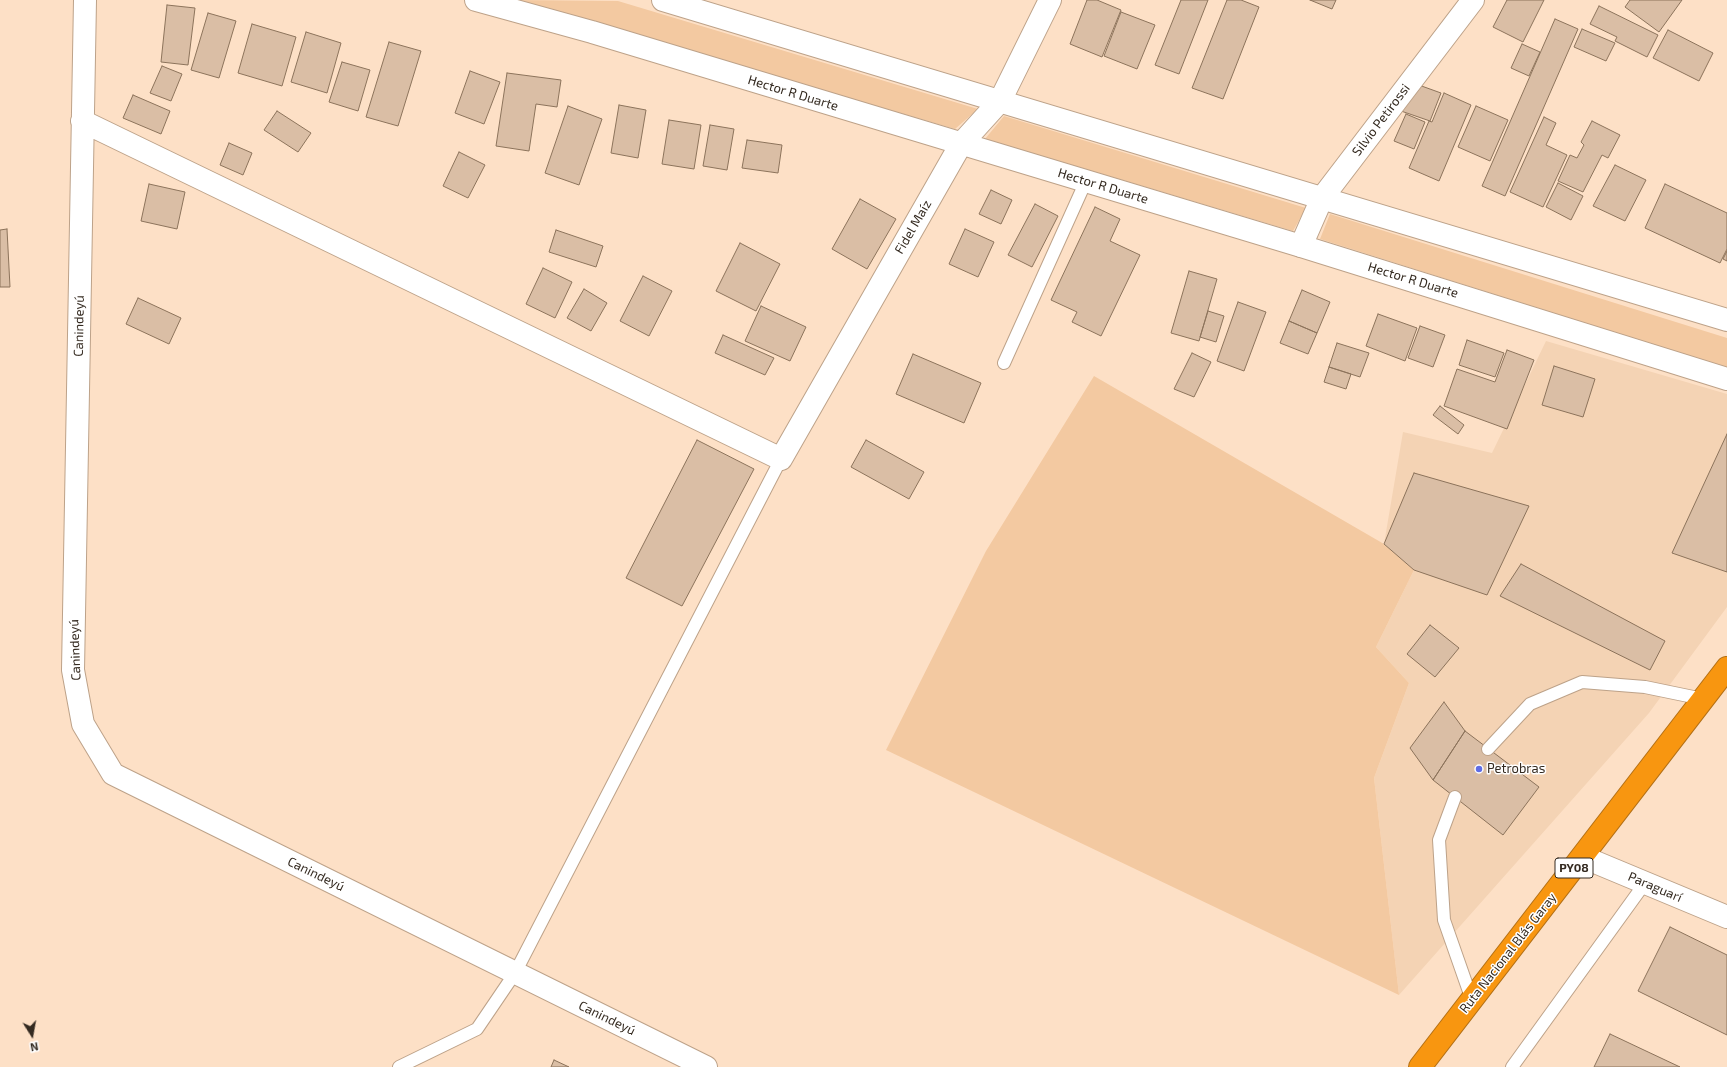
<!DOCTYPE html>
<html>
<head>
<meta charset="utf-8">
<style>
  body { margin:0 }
  #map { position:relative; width:1727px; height:1067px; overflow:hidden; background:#fde0c6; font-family:"Exo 2",sans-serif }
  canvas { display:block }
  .north { position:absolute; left:12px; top:1015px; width:40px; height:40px; -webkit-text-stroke:3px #fff; paint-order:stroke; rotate:169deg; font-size:11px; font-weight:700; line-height:16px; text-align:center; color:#342a20 }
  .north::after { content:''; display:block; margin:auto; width:14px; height:18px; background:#342a20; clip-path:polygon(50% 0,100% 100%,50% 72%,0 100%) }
</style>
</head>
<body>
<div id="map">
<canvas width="1727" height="1067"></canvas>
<div class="north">N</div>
</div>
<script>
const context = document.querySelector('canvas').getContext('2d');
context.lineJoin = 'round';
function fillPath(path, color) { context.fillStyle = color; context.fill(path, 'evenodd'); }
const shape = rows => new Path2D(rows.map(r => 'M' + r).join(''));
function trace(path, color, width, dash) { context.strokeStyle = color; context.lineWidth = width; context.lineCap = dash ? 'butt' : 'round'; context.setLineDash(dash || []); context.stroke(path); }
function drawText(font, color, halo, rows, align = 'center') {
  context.font = font + ' "Exo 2",sans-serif'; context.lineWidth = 3; context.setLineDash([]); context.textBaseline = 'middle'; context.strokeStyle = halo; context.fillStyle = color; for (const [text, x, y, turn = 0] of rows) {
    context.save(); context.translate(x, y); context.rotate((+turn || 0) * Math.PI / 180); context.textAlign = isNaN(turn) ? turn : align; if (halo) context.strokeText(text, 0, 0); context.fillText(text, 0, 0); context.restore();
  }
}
fillPath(shape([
  [1546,341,1727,394,1727,607,1649,713,1399,995,1374,778,1409,683,1376,647,1414,570,1384,544,1403,432,1492,453]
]), '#f4d3b4');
fillPath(shape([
  [514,0,618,1,978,109,955,129],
  [1004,116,1306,208,1293,231,985,139],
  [1330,214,1727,338,1727,368,1320,239],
  [1094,376,1384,544,1414,570,1376,647,1409,683,1374,778,1399,995,886,750,986,551]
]), '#f3c9a1');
const building = shape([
  [1087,0,1097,0,1121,10,1102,57,1070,44,1087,0],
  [1181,0,1208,0,1179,74,1155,65,1181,0],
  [1227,0,1241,0,1259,7,1223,99,1192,88,1227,0],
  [1310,0,1336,0,1332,9,1310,0],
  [1507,0,1544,0,1523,42,1493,27,1507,0],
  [1630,0,1682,0,1659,32,1625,7,1630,0],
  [167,5,195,8,188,65,161,62,167,5],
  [1599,6,1658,35,1647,57,1615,41,1617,37,1590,24,1599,6],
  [1121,12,1155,25,1137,69,1104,56,1121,12],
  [208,13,236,21,219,78,191,70,208,13],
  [1555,19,1578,29,1505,196,1482,186,1555,19],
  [252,24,296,37,282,86,238,73,252,24],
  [1582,29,1615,43,1606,61,1574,47,1582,29],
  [1668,30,1713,53,1699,81,1653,58,1668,30],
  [306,32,341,43,327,93,291,82,306,32],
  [389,42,421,51,398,126,366,117,389,42],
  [1522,44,1540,52,1529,76,1511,68,1522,44],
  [342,62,370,70,358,111,329,102,342,62],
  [162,66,182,74,171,101,150,93,162,66],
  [470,71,500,82,484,124,455,113,470,71],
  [507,73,561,80,557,107,536,104,529,151,496,146,507,73],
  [1416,84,1441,93,1430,121,1401,111,1416,84],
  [1444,93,1471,105,1439,181,1409,168,1429,121,1432,122,1444,93],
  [133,95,170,111,161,134,123,118,133,95],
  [619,105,646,110,638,158,611,153,619,105],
  [568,106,602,119,579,185,545,173,568,106],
  [1476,106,1508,120,1490,161,1458,147,1476,106],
  [277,111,311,133,298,152,264,130,277,111],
  [1406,114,1425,122,1414,149,1394,141,1406,114],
  [1544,117,1556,123,1546,145,1567,155,1543,207,1510,192,1544,117],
  [669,120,701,125,694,169,662,164,669,120],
  [1592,121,1620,135,1608,158,1602,155,1583,192,1558,181,1570,155,1577,158,1584,145,1581,142,1592,121],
  [710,125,734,129,727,170,703,166,710,125],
  [747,140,782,145,778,173,742,168,747,140],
  [229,143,252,153,243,175,220,165,229,143],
  [459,152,485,165,468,198,443,186,459,152],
  [1615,165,1646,180,1625,221,1593,206,1615,165],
  [1558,183,1583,196,1571,220,1546,207,1558,183],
  [149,184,185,192,177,229,141,221,149,184],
  [1665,184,1727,213,1727,249,1720,263,1645,228,1665,184],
  [991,190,1012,200,1001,224,979,214,991,190],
  [860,199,896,219,867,269,832,249,860,199],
  [1035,204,1058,216,1032,267,1008,255,1035,204],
  [1095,207,1120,219,1110,241,1140,255,1101,336,1072,322,1077,312,1051,300,1095,207],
  [7,229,10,287,0,287,0,230,7,229],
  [965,229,994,242,978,277,949,264,965,229],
  [556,230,603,246,596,267,549,252,556,230],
  [740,243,780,264,756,311,716,291,740,243],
  [1727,251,1727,261,1723,259,1727,251],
  [543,268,572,282,555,318,526,304,543,268],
  [1189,271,1217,279,1199,341,1171,333,1189,271],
  [643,276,672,291,649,336,620,321,643,276],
  [584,289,607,303,591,331,567,318,584,289],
  [1302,290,1330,302,1317,333,1289,321,1302,290],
  [138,298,181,318,169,344,126,324,138,298],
  [1238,302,1266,312,1244,371,1217,361,1238,302],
  [761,306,806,327,790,361,745,341,761,306],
  [1208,311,1224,316,1216,342,1200,337,1208,311],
  [1378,314,1417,328,1405,361,1366,346,1378,314],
  [1289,321,1317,333,1308,354,1280,343,1289,321],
  [1420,326,1445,335,1433,367,1408,358,1420,326],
  [723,335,774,358,765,375,715,353,723,335],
  [1467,340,1504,353,1495,377,1459,365,1467,340],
  [1337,343,1369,353,1360,377,1329,367,1337,343],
  [1507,350,1534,360,1507,429,1444,406,1457,369,1495,382,1507,350],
  [1192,353,1211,362,1194,397,1174,389,1192,353],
  [913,354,981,383,964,423,896,394,913,354],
  [1554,366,1595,379,1583,417,1542,405,1554,366],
  [1329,367,1351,374,1346,389,1324,382,1329,367],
  [1440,406,1464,425,1458,434,1433,415,1440,406],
  [1727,434,1727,572,1672,553,1727,434],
  [697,440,754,469,682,606,626,578,697,440],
  [866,440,924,472,909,499,851,467,866,440],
  [1414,473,1529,506,1487,595,1414,570,1384,544,1414,473],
  [1521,564,1665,641,1650,670,1500,596,1521,564],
  [1430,625,1459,648,1435,677,1407,654,1430,625],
  [1444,702,1465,731,1433,780,1410,748,1444,702],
  [1465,731,1539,787,1503,835,1433,780,1465,731],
  [1670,927,1727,955,1727,1035,1638,991,1670,927],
  [1610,1034,1646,1051,1680,1067,1594,1067,1610,1034],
  [554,1060,569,1067,551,1067,554,1060]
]);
fillPath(building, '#dabea5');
trace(building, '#8c735b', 1);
const lane = shape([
  [1004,363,1086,181],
  [1488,749,1530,704,1582,682,1645,687,1703,699],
  [1455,797,1439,840,1444,920,1472,1000],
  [399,1067,477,1029,515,973,781,459],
  [1512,1067,1645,883]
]);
const street = shape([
  [85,0,73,670,83,724,113,774,706,1067],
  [82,121,781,459,961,144,1000,101,1050,0],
  [1301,246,1322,198,1473,0],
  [1583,857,1727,917]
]);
const secondary = shape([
  [476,0,592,32,1301,246,1727,379],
  [663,0,1727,320]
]);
const highway = shape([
  [1420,1067,1727,668]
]);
trace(lane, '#bda289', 14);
trace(street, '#bda289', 24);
trace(secondary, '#bda289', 24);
trace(highway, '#b37016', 24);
trace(lane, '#fff', 12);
trace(street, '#fff', 22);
trace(secondary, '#fff', 22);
trace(highway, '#f89610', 22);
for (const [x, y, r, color] of [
  [1479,769,4,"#5f6de5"]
]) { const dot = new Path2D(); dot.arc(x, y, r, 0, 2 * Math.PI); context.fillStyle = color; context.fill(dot); trace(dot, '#fff', 1.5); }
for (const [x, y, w] of [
  [1574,868,38]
]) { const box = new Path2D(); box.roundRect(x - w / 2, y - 10, w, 20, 3); context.fillStyle = '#fff'; context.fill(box); trace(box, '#342a20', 1); }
drawText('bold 12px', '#342a20', null, [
  ["PY08",1574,868]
]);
drawText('13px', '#342a20', '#fff', [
  ["Hector R Duarte",793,93,17],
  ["Silvio Petirossi",1381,120,-53],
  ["Hector R Duarte",1103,186,17],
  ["Fidel Maíz",913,227,-60],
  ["Hector R Duarte",1413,280,17],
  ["Canindeyú",79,326,-89],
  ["Canindeyú",75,650,-92],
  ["Canindeyú",316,874,26],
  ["Paraguarí",1655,887,23],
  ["Ruta Nacional Blás Garay",1508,953,-52],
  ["Canindeyú",607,1018,26]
]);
drawText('13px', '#342a20', '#fff', [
  ["Petrobras",1487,769]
], 'left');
</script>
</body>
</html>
